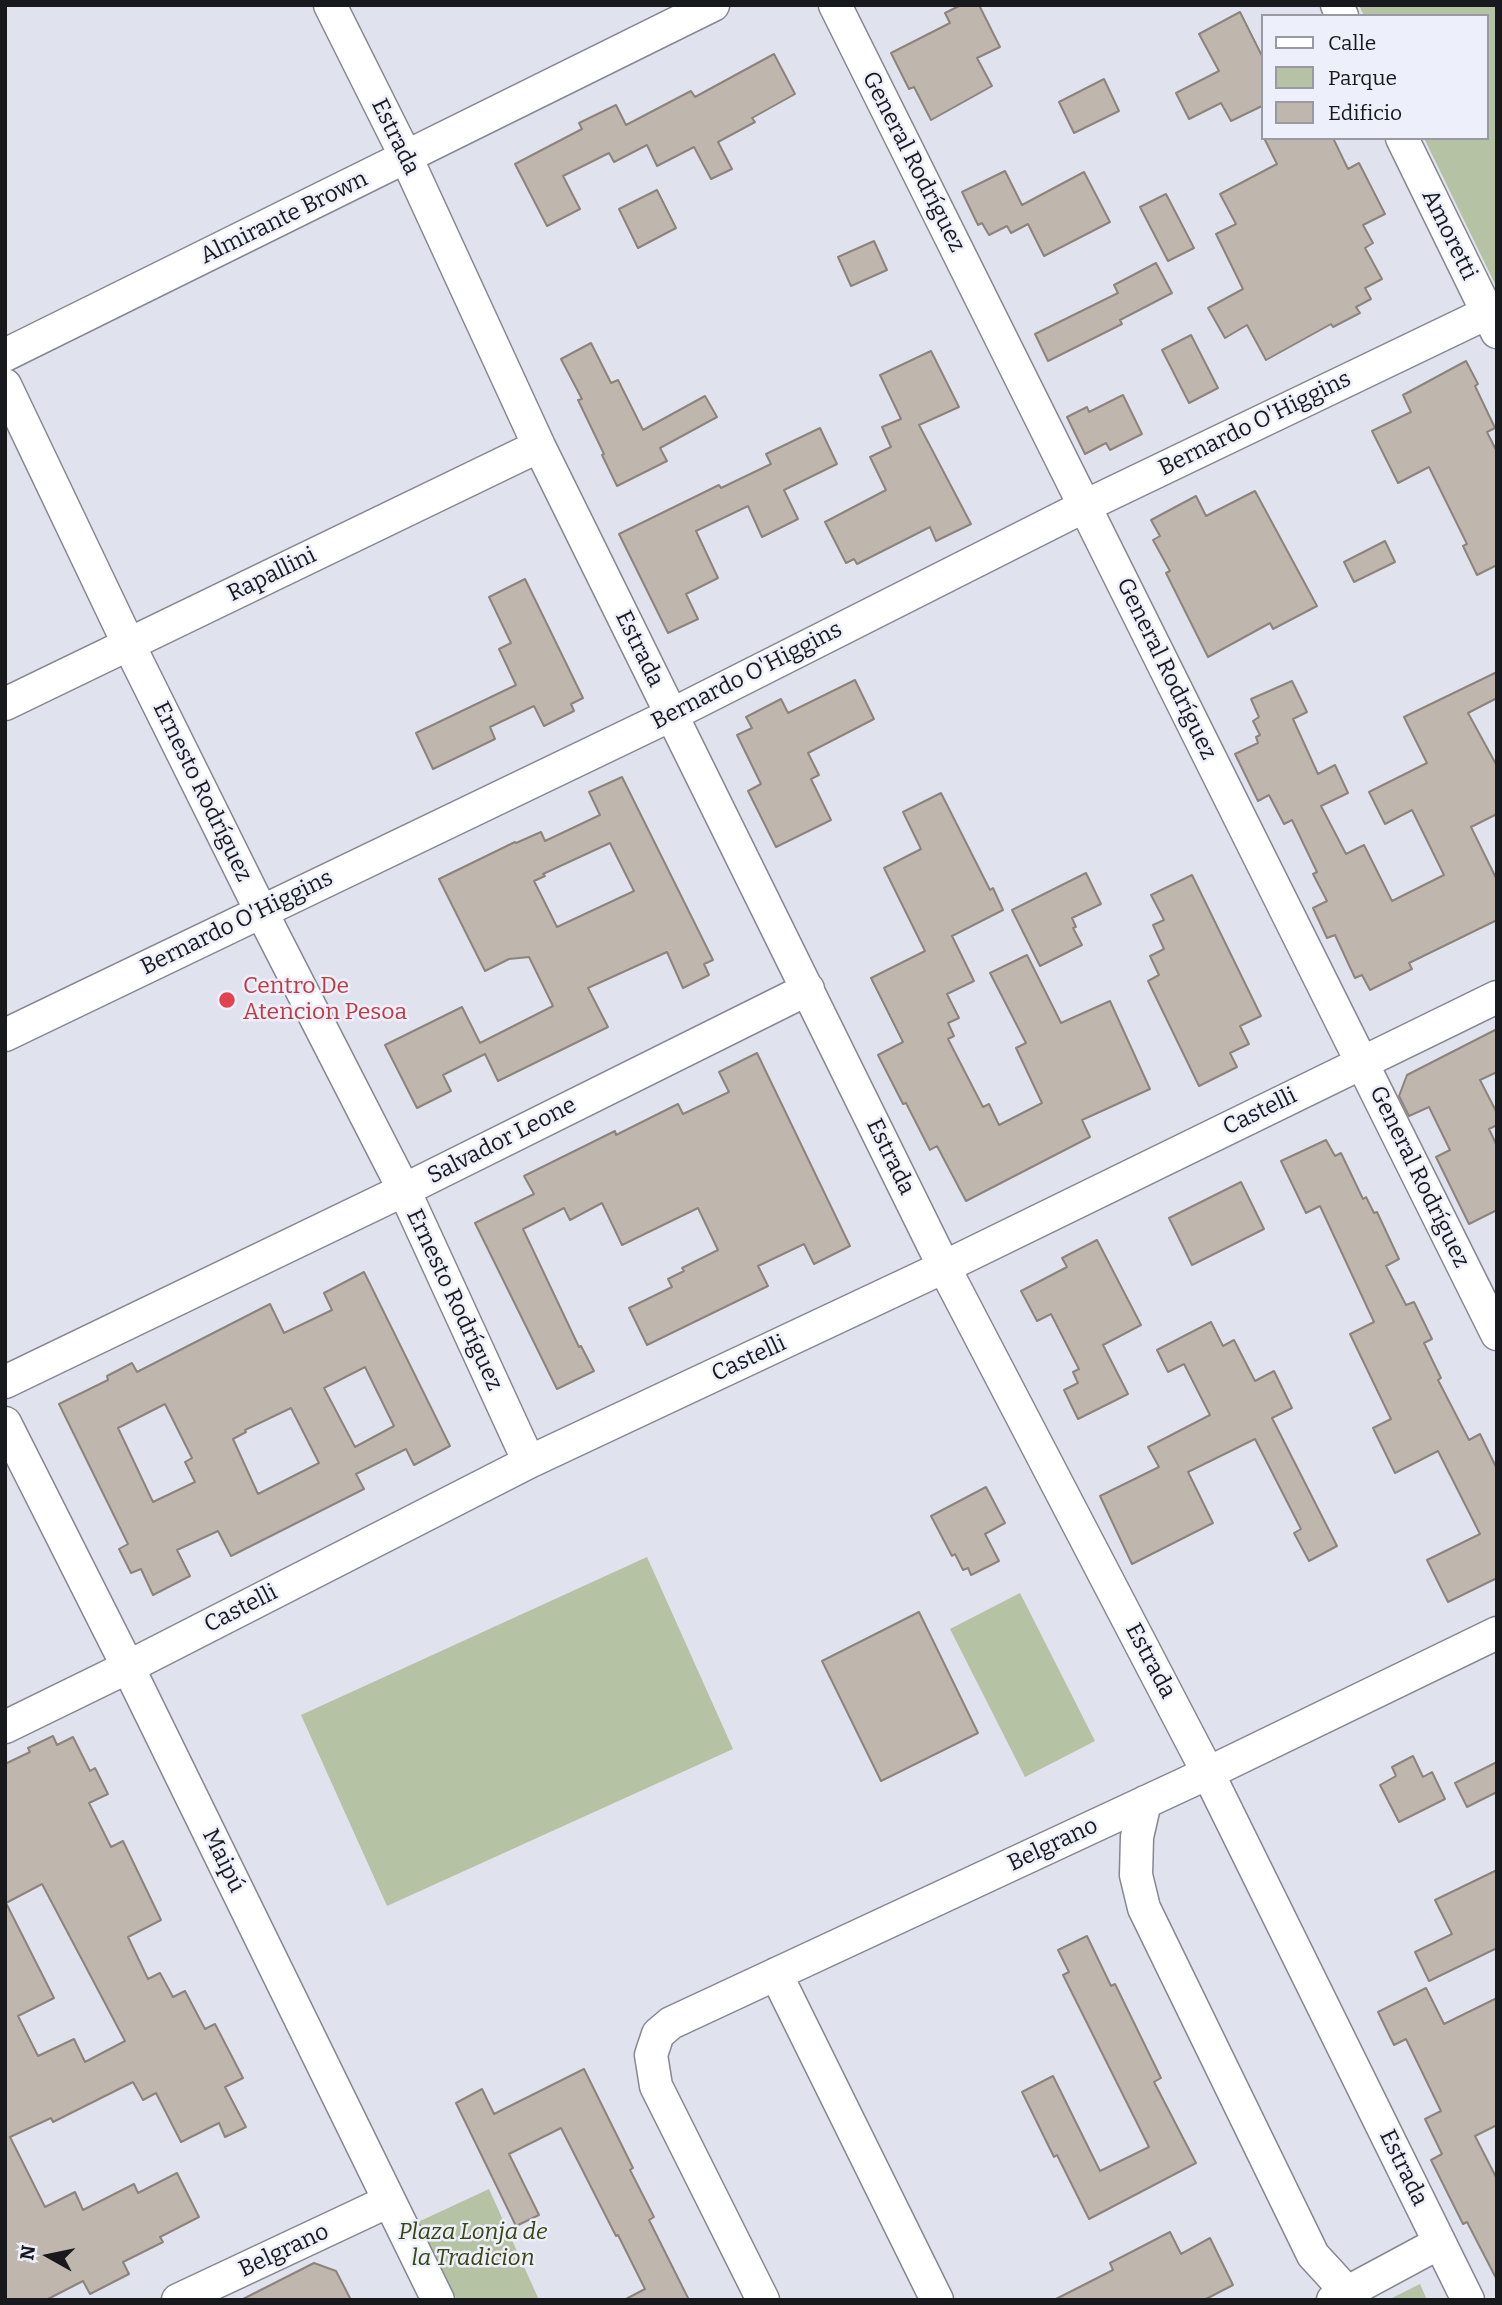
<!DOCTYPE html>
<html>
<head>
<meta charset="utf-8">
<style>
  body { margin:0 }
  #map { position:relative; width:1502px; height:2305px; overflow:hidden; background:#e0e2ed; font-family:Bitter,serif }
  canvas { display:block }
  .frame { position:absolute; inset:0; border:7px solid #18191d; pointer-events:none }
  .legend { position:absolute; left:1261px; top:14px; width:228px; height:126px; box-sizing:border-box; background:#edeffa; border:2px solid #9899a2; margin:0; padding:9px 12px; list-style:none; font-size:21px; color:#18191d }
  .legend li { display:flex; align-items:center; gap:14px; height:35px }
  .legend b { width:35px; border:2px solid #9899a2 }
  .north { position:absolute; left:14px; top:2221px; width:70px; height:70px; -webkit-text-stroke:5px #edeffa; paint-order:stroke; rotate:279deg; font-size:19px; font-weight:700; line-height:28px; text-align:center; color:#18191d }
  .north::after { content:''; display:block; margin:auto; width:24px; height:32px; background:#18191d; clip-path:polygon(50% 0,100% 100%,50% 72%,0 100%) }
</style>
</head>
<body>
<div id="map">
<canvas width="1502" height="2305"></canvas>
<div class="frame"></div>
<ul class="legend">
<li><b style="height:9px;background:#fff"></b>Calle</li>
<li><b style="height:19px;background:#b5c2a3"></b>Parque</li>
<li><b style="height:19px;background:#bfb6ae"></b>Edificio</li>
</ul>
<div class="north">N</div>
</div>
<script>
const context = document.querySelector('canvas').getContext('2d');
context.lineJoin = 'round';
function fillPath(path, color) { context.fillStyle = color; context.fill(path, 'evenodd'); }
const shape = rows => new Path2D(rows.map(r => 'M' + r).join(''));
function trace(path, color, width, dash) { context.strokeStyle = color; context.lineWidth = width; context.lineCap = dash ? 'butt' : 'round'; context.setLineDash(dash || []); context.stroke(path); }
function drawText(font, color, halo, rows, align = 'center') {
  context.font = font + ' Bitter,serif'; context.lineWidth = 5; context.setLineDash([]); context.textBaseline = 'middle'; context.strokeStyle = halo; context.fillStyle = color; for (const [text, x, y, turn = 0] of rows) {
    context.save(); context.translate(x, y); context.rotate((+turn || 0) * Math.PI / 180); context.textAlign = isNaN(turn) ? turn : align; if (halo) context.strokeText(text, 0, 0); context.fillText(text, 0, 0); context.restore();
  }
}
fillPath(shape([
  [1359,5,1497,5,1497,288,1424,138,1486,138,1486,16,1364,16],
  [647,1557,733,1749,387,1906,301,1715],
  [1020,1593,1095,1741,1025,1777,950,1629],
  [489,2189,539,2300,457,2300,418,2222],
  [1420,2284,1427,2300,1388,2300]
]), '#b5c2a3');
const building = shape([
  [961,5,979,5,1000,47,977,58,992,86,931,120,914,87,909,89,891,53,950,23,945,13,961,5],
  [1240,12,1262,56,1262,106,1231,121,1221,103,1189,119,1176,93,1219,71,1199,34,1240,12],
  [774,54,795,94,752,118,755,122,718,142,732,169,711,179,694,147,657,166,647,145,614,162,609,153,563,176,580,209,547,226,515,164,582,129,579,123,616,105,626,125,691,91,695,97,774,54],
  [1104,79,1119,111,1074,133,1059,102,1104,79],
  [1264,138,1333,138,1348,169,1359,163,1385,214,1363,225,1373,243,1365,248,1382,279,1365,288,1371,299,1356,307,1360,313,1333,327,1331,324,1266,360,1247,325,1225,338,1208,308,1243,289,1216,234,1236,224,1220,194,1277,164,1264,138],
  [1005,171,1022,205,1084,172,1110,222,1044,256,1028,224,1011,233,1007,226,989,235,982,223,978,225,962,192,1005,171],
  [657,190,676,228,638,248,619,209,657,190],
  [1166,194,1194,248,1168,261,1140,207,1166,194],
  [874,241,887,270,851,286,838,257,874,241],
  [1156,263,1172,293,1120,320,1122,324,1048,361,1035,334,1118,293,1114,285,1156,263],
  [1191,335,1218,388,1189,403,1162,350,1191,335],
  [591,343,611,383,618,380,643,430,705,396,717,417,660,448,667,461,617,486,602,455,604,454,578,400,582,399,561,359,591,343],
  [931,351,959,407,919,425,971,524,936,541,930,527,857,564,854,559,846,563,825,522,886,490,870,457,891,447,882,427,901,419,880,375,931,351],
  [1466,361,1478,384,1475,386,1495,428,1487,432,1497,452,1497,565,1477,575,1463,546,1467,544,1429,467,1398,483,1372,431,1411,412,1403,395,1466,361],
  [1123,395,1142,434,1110,450,1106,443,1085,454,1067,417,1087,407,1089,412,1123,395],
  [820,428,837,464,784,490,798,519,762,537,748,506,696,531,718,578,686,594,698,619,668,633,619,534,719,485,721,488,771,464,766,454,820,428],
  [1255,491,1317,606,1273,629,1270,623,1208,657,1166,573,1170,571,1153,540,1160,536,1151,520,1196,496,1206,516,1255,491],
  [1385,541,1395,562,1354,582,1344,562,1385,541],
  [525,579,583,698,571,704,574,711,544,726,534,706,490,727,495,739,433,769,416,733,516,685,499,649,511,643,489,597,525,579],
  [1497,672,1497,698,1468,713,1497,766,1497,814,1471,827,1497,880,1497,920,1409,963,1412,969,1370,990,1362,975,1355,978,1335,935,1327,938,1313,908,1327,901,1313,874,1317,872,1292,820,1284,824,1269,795,1258,801,1235,754,1258,743,1256,737,1260,735,1253,721,1259,717,1251,699,1292,681,1307,712,1293,719,1318,774,1335,765,1348,793,1321,806,1346,854,1364,845,1392,901,1444,875,1412,810,1385,824,1369,792,1427,763,1404,717,1497,672],
  [855,680,874,719,808,753,819,775,811,779,831,820,776,847,748,791,761,784,737,735,752,728,746,717,781,699,788,713,855,680],
  [622,777,713,960,704,964,709,975,683,988,667,952,588,988,608,1027,498,1081,485,1054,443,1075,451,1091,417,1108,385,1045,462,1007,480,1043,553,1006,529,957,509,959,485,971,439,879,515,842,516,843,541,832,545,841,600,815,589,792,622,777],
  [610,843,634,891,557,927,534,881,545,876,543,874,610,843],
  [941,793,990,890,993,888,1003,910,952,936,974,981,947,994,959,1018,948,1023,954,1036,948,1039,983,1107,989,1104,999,1125,1042,1103,1016,1048,1026,1043,990,973,1027,955,1061,1023,1110,1001,1150,1089,1082,1120,1090,1137,966,1201,937,1146,930,1150,906,1103,903,1104,878,1055,903,1042,871,978,925,951,884,868,921,849,903,812,941,793],
  [1086,873,1101,904,1072,918,1076,927,1073,928,1082,945,1040,966,1012,910,1086,873],
  [1192,875,1261,1016,1240,1026,1249,1044,1230,1053,1237,1067,1199,1086,1148,981,1159,975,1150,956,1164,949,1153,925,1164,920,1151,895,1192,875],
  [1497,1029,1497,1072,1480,1080,1497,1113,1497,1125,1489,1129,1497,1146,1497,1210,1469,1224,1436,1157,1450,1150,1429,1107,1409,1116,1399,1096,1407,1075,1497,1029],
  [757,1053,850,1246,814,1264,804,1244,758,1266,768,1286,647,1345,629,1308,672,1287,668,1279,684,1271,682,1268,718,1250,698,1208,622,1245,602,1203,570,1220,564,1208,523,1229,579,1347,581,1346,594,1371,557,1389,475,1223,534,1194,524,1176,615,1131,616,1135,678,1104,683,1114,729,1092,719,1072,757,1053],
  [1326,1140,1335,1156,1341,1153,1363,1199,1366,1197,1374,1213,1377,1212,1399,1259,1386,1266,1406,1305,1414,1302,1432,1339,1424,1343,1441,1378,1438,1380,1469,1440,1480,1434,1497,1469,1497,1578,1448,1602,1427,1560,1480,1534,1438,1451,1395,1473,1373,1428,1391,1419,1350,1334,1374,1322,1320,1206,1306,1213,1281,1161,1326,1140],
  [1241,1182,1264,1229,1192,1265,1169,1218,1241,1182],
  [1097,1240,1141,1325,1103,1345,1128,1394,1078,1419,1064,1390,1078,1383,1073,1372,1079,1369,1051,1314,1037,1321,1021,1291,1067,1267,1062,1258,1097,1240],
  [364,1272,450,1446,414,1465,406,1449,356,1474,364,1489,231,1556,218,1531,177,1550,190,1576,153,1595,141,1569,131,1573,119,1549,128,1544,59,1404,108,1380,107,1376,132,1363,137,1372,270,1304,284,1333,332,1310,324,1293,364,1272],
  [365,1367,394,1426,355,1447,324,1388,365,1367],
  [165,1404,192,1458,185,1462,195,1482,153,1502,118,1428,165,1404],
  [291,1408,319,1463,258,1494,233,1439,246,1432,245,1430,291,1408],
  [1211,1322,1223,1346,1234,1340,1255,1381,1274,1371,1292,1408,1272,1418,1337,1546,1309,1561,1294,1533,1301,1529,1255,1439,1188,1472,1213,1523,1132,1564,1100,1496,1159,1467,1148,1447,1210,1415,1184,1364,1168,1372,1157,1350,1211,1322],
  [986,1487,1005,1523,985,1534,999,1561,971,1575,968,1568,963,1570,955,1554,952,1556,931,1516,986,1487],
  [919,1612,978,1733,881,1781,822,1661,919,1612],
  [53,1736,57,1745,73,1737,90,1771,95,1768,108,1794,89,1803,111,1847,123,1841,161,1920,128,1937,148,1979,160,1973,173,1997,185,1991,205,2029,215,2024,243,2078,225,2087,246,2127,225,2137,219,2123,181,2142,156,2093,143,2100,133,2082,53,2122,51,2118,10,2137,45,2207,75,2192,83,2210,134,2184,138,2193,177,2173,199,2217,160,2237,163,2242,123,2262,129,2274,90,2294,83,2281,46,2300,5,2300,5,1764,30,1752,28,1748,53,1736],
  [42,1884,125,2041,85,2062,74,2039,38,2056,18,2016,54,1998,6,1903,42,1884],
  [1413,1756,1423,1777,1432,1772,1445,1799,1399,1822,1380,1785,1396,1776,1392,1767,1413,1756],
  [1497,1762,1497,1792,1467,1807,1455,1783,1497,1762],
  [1497,1870,1497,1948,1429,1981,1415,1952,1452,1934,1435,1900,1497,1870],
  [1087,1936,1111,1986,1115,1984,1161,2078,1154,2082,1196,2163,1089,2219,1057,2155,1054,2157,1022,2092,1053,2076,1100,2171,1149,2147,1063,1975,1069,1972,1058,1950,1087,1936],
  [1426,1988,1444,2024,1497,1998,1497,2125,1475,2136,1497,2179,1497,2280,1467,2222,1463,2224,1431,2160,1442,2154,1425,2119,1441,2111,1406,2039,1394,2045,1378,2012,1426,1988],
  [584,2069,633,2168,630,2170,654,2217,649,2220,689,2300,624,2300,645,2289,618,2235,616,2236,561,2128,509,2154,539,2215,516,2226,456,2103,482,2089,494,2114,584,2069],
  [1170,2232,1181,2254,1210,2238,1233,2285,1204,2300,1054,2300,1113,2270,1110,2263,1170,2232],
  [314,2263,336,2271,351,2300,241,2300,314,2263]
]);
fillPath(building, '#bfb6ae');
trace(building, '#8c847c', 2);
const street = shape([
  [330,5,406,157,539,446,944,1267,1208,1773,1468,2300],
  [835,5,1497,1334],
  [1337,5,1342,16],
  [1402,138,1497,332],
  [5,355,713,5],
  [5,385,129,645,261,911,404,1190,529,1462],
  [5,704,539,446],
  [5,1035,671,715,1085,506,1487,313],
  [5,1382,404,1190,808,989],
  [5,1423,128,1667,438,2300],
  [5,1727,128,1667,529,1462,944,1267,1497,997],
  [1145,1802,1137,1837,1136,1875,1144,1908,1313,2255,1347,2292],
  [776,1974,937,2300],
  [178,2300,389,2201],
  [763,2300,656,2086,651,2055,658,2034,671,2023,1208,1773,1497,1633],
  [1333,2300,1439,2243]
]);
trace(street, '#868792', 35);
trace(street, '#fff', 32);
for (const [x, y, r, color] of [
  [227,1000,9,"#e0444e"]
]) { const dot = new Path2D(); dot.arc(x, y, r, 0, 2 * Math.PI); context.fillStyle = color; context.fill(dot); trace(dot, '#edeffa', 2.5); }
drawText('23px', '#18191d', '#edeffa', [
  ["Estrada",395,137,64],
  ["General Rodríguez",913,162,63],
  ["Almirante Brown",284,218,-26],
  ["Amoretti",1449,235,64],
  ["Bernardo O'Higgins",1255,424,-26],
  ["Rapallini",272,575,-26],
  ["Estrada",639,649,64],
  ["General Rodríguez",1166,669,64],
  ["Bernardo O'Higgins",747,676,-27],
  ["Ernesto Rodríguez",202,792,64],
  ["Bernardo O'Higgins",237,923,-26],
  ["Castelli",1260,1112,-26],
  ["Salvador Leone",502,1141,-27],
  ["Estrada",890,1157,64],
  ["General Rodríguez",1419,1177,64],
  ["Ernesto Rodríguez",454,1300,65],
  ["Castelli",749,1359,-25],
  ["Castelli",241,1609,-27],
  ["Estrada",1150,1661,62],
  ["Belgrano",1053,1845,-25],
  ["Maipú",223,1861,64],
  ["Estrada",1403,2168,64],
  ["Belgrano",284,2251,-25]
]);
drawText('23px', '#be3a42', '#edeffa', [
  ["Centro De",243,987],
  ["Atencion Pesoa",243,1013]
], 'left');
drawText('italic 23px', '#354611', '#edeffa', [
  ["Plaza Lonja de",473,2233],
  ["la Tradicion",473,2259]
]);
</script>
</body>
</html>
